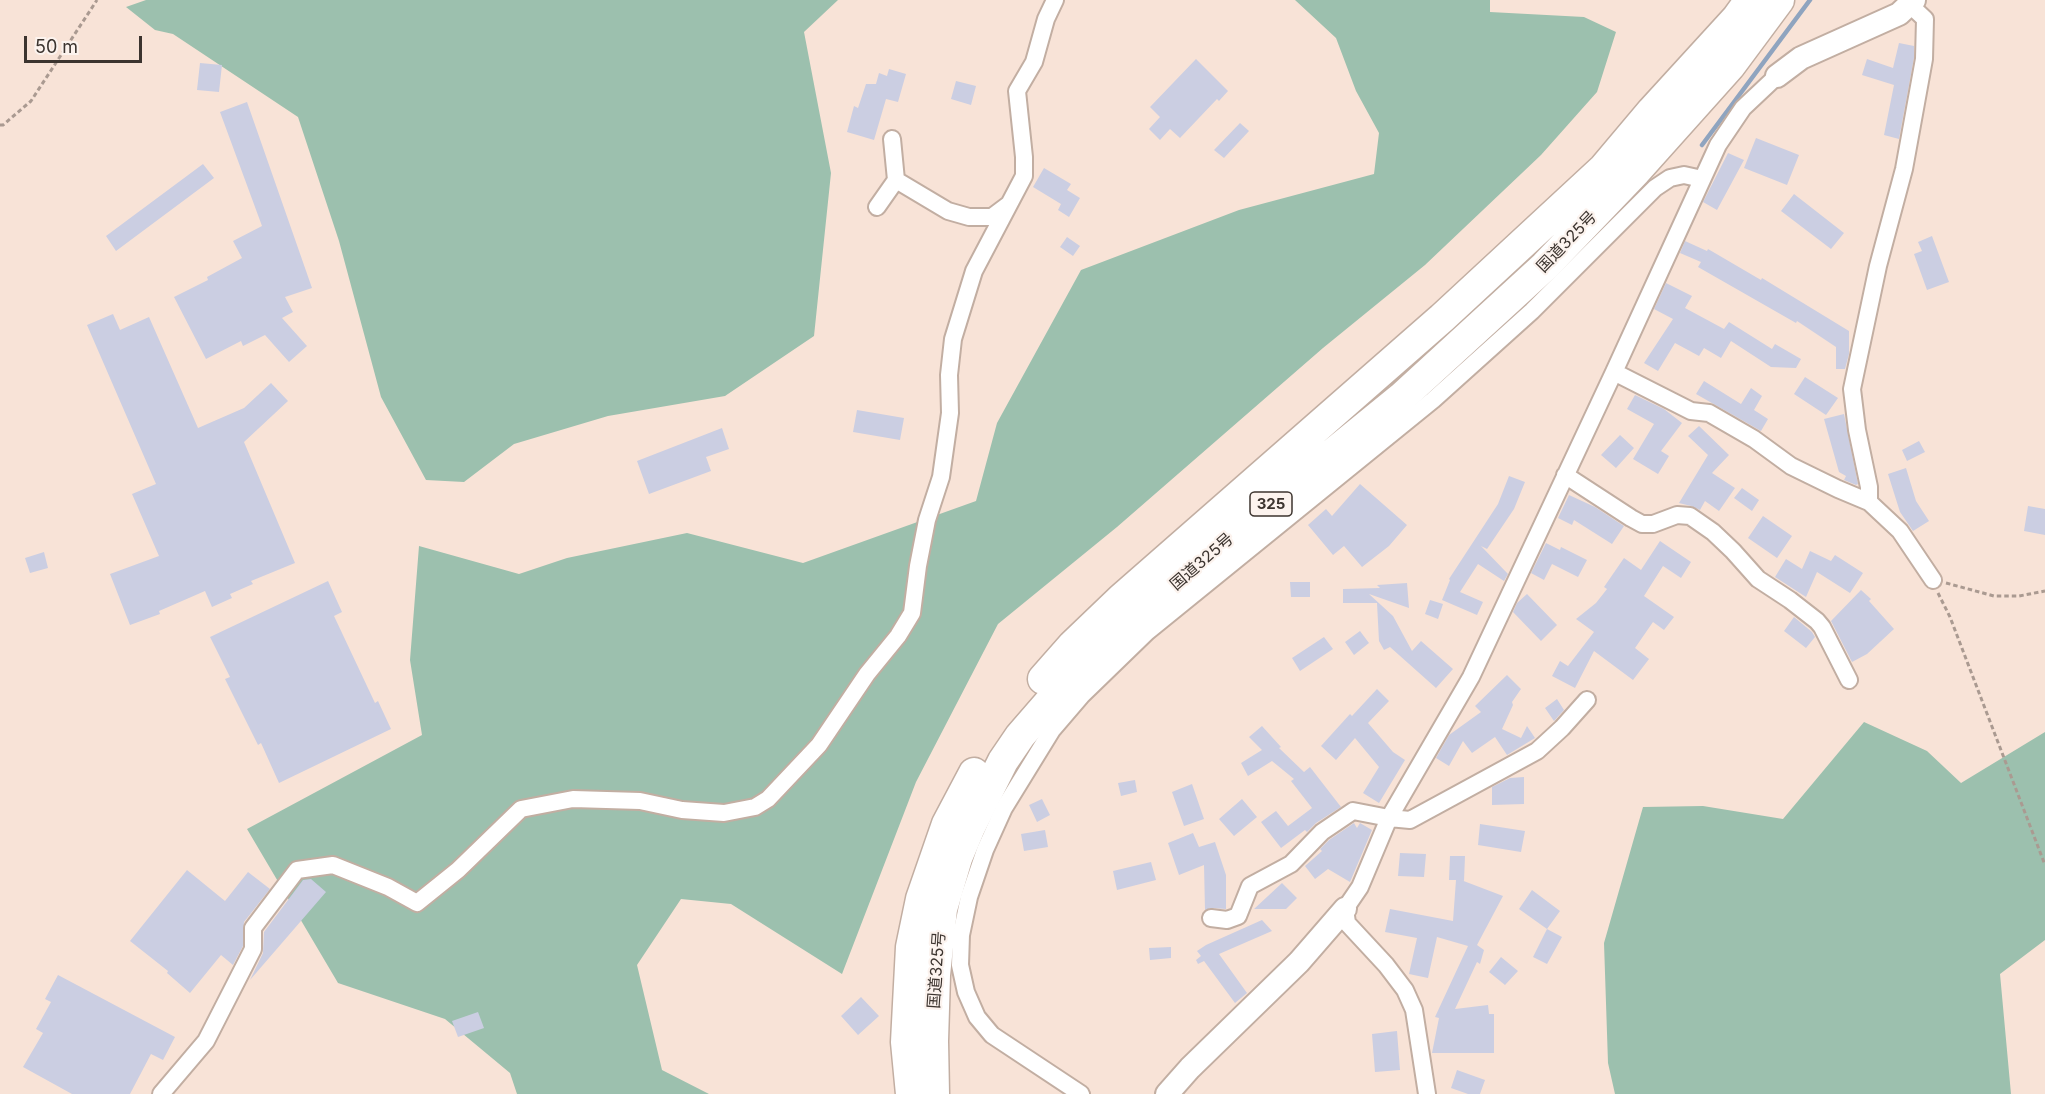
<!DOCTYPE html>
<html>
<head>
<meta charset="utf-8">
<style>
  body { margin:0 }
  #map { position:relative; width:2045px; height:1094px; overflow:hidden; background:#f8e3d7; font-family:Inter,sans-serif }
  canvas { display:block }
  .scale { position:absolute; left:24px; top:36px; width:118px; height:27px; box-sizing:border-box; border:3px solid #3c342f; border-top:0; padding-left:8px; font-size:18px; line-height:21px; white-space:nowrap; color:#3c342f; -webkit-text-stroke:4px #fcf3ee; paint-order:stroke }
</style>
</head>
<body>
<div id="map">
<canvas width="2045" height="1094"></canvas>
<div class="scale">50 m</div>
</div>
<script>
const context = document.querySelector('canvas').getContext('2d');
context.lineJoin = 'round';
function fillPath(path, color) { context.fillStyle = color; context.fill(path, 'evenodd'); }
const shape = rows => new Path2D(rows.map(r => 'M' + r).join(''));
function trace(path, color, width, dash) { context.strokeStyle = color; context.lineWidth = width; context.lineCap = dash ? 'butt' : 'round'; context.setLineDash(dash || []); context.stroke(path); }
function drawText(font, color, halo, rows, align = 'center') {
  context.font = font + ' Inter,"Noto Sans JP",sans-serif'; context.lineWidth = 4.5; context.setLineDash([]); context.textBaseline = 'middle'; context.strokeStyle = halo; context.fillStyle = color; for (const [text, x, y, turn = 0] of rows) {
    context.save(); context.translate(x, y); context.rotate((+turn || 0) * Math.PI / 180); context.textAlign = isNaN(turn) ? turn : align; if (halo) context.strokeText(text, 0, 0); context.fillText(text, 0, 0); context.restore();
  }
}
fillPath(shape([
  [146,0,838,0,804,32,831,173,814,336,725,396,608,416,514,444,464,482,426,480,381,397,339,241,298,117,173,34,155,30,126,7],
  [1295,0,1490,0,1490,12,1584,17,1616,32,1597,92,1541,155,1425,265,1323,348,1117,527,998,624,916,782,842,974,731,904,681,899,637,965,662,1070,709,1094,517,1094,510,1073,445,1019,338,983,247,829,422,735,410,660,419,546,519,574,567,558,687,533,803,563,976,501,997,423,1081,270,1239,210,1374,174,1379,133,1356,91,1336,38],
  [1864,722,1927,751,1961,783,2045,732,2045,940,2000,974,2011,1094,1615,1094,1608,1063,1604,943,1643,807,1703,806,1783,819]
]), '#9cc0ae');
trace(shape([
  [1702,145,1810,0]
]), '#8fa4bf', 4.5);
fillPath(shape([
  [1899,43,1914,46,1914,58,1899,139,1884,135,1894,85,1862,75,1867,59,1893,68],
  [1196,59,1228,91,1219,101,1217,99,1180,138,1170,129,1160,140,1149,129,1160,117,1150,107],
  [200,63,222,65,219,92,197,90],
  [889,69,906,74,898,102,886,99,874,140,847,132,854,106,858,108,866,84,876,84,879,73,887,76],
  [956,81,976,86,971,105,951,99],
  [247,102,312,288,285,297,293,312,282,318,307,346,289,362,265,335,243,346,241,341,206,359,174,297,208,280,207,277,242,258,233,241,262,226,220,112],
  [1240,123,1249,131,1224,158,1214,150],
  [1756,138,1799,155,1787,185,1744,168],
  [1728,153,1744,160,1717,210,1703,202],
  [203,164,214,178,116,251,106,236],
  [1044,168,1071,184,1067,190,1080,198,1069,217,1058,210,1061,204,1033,187],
  [1794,194,1844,233,1831,249,1781,211],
  [1932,236,1949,282,1927,290,1914,254,1922,251,1918,242],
  [1067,237,1080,246,1073,256,1060,247],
  [1685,241,1707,251,1708,249,1761,280,1762,278,1849,331,1849,354,1845,369,1836,369,1836,347,1797,321,1796,323,1698,267,1701,262,1680,253],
  [1666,283,1692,296,1685,308,1724,329,1729,322,1772,349,1775,344,1801,359,1796,368,1771,367,1731,341,1721,358,1704,348,1699,356,1675,343,1658,371,1644,363,1673,319,1654,309],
  [113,314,120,330,149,317,198,428,244,408,271,383,288,401,244,442,295,563,251,581,253,584,230,594,232,598,212,607,205,591,159,611,160,614,130,625,110,574,159,556,132,494,156,484,87,325],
  [1805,377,1838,398,1826,415,1794,394],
  [1704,381,1741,404,1751,388,1762,396,1754,410,1768,419,1761,431,1696,394],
  [1635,395,1664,409,1682,423,1661,451,1669,456,1658,474,1633,459,1654,424,1627,409],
  [857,410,904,418,900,440,853,432],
  [1844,414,1858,484,1856,485,1844,480,1846,476,1839,472,1824,419],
  [1699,426,1729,455,1712,473,1735,488,1719,511,1705,501,1700,510,1691,506,1679,503,1708,455,1688,436],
  [722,428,729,449,706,457,711,471,649,494,637,461],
  [1620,435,1634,448,1616,468,1601,455],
  [1919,441,1925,452,1907,461,1902,450],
  [1906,468,1916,501,1929,521,1913,531,1900,512,1888,474],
  [1509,476,1525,482,1514,509,1487,549,1481,546,1508,574,1504,581,1478,564,1460,592,1483,602,1477,615,1442,600,1450,580,1449,579,1498,504],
  [1360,484,1407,525,1389,546,1362,567,1344,546,1333,555,1308,525,1326,509,1332,516],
  [1742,488,1759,500,1752,511,1734,498],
  [1569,495,1595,507,1624,526,1612,544,1574,520,1572,525,1558,518],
  [2028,506,2045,509,2045,535,2024,531],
  [1763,516,1792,536,1777,558,1748,538],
  [1660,541,1691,562,1681,578,1663,566,1644,596,1674,617,1664,630,1653,622,1635,648,1649,659,1633,680,1594,651,1575,688,1552,676,1560,661,1568,666,1594,632,1576,619,1596,603,1607,589,1604,587,1624,558,1641,570],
  [1546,543,1560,550,1561,547,1587,560,1578,577,1552,564,1544,580,1531,573],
  [1810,551,1831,561,1835,555,1863,573,1850,593,1817,572,1806,597,1775,577,1786,559,1802,569],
  [44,552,48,568,30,573,25,558],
  [328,581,342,612,334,616,375,703,378,701,391,729,279,783,261,743,258,745,225,679,230,677,210,637],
  [1290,582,1310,582,1310,597,1291,597],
  [1407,583,1409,608,1369,594,1393,616,1412,651,1421,641,1453,669,1436,688,1390,647,1384,650,1379,641,1377,603,1343,603,1343,589,1380,588,1377,585],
  [1861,590,1871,599,1869,601,1894,629,1867,654,1852,662,1831,621],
  [1527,594,1557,625,1541,641,1513,612,1517,603],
  [1430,600,1443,604,1438,619,1425,614],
  [1794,617,1812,632,1815,637,1806,648,1784,631],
  [1360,631,1369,643,1354,655,1345,642],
  [1324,637,1333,649,1300,671,1292,658],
  [1507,675,1521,689,1512,702,1513,705,1502,729,1521,738,1527,726,1535,738,1507,755,1495,737,1472,753,1463,741,1449,766,1436,758,1449,735,1481,712,1475,706],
  [1377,689,1389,701,1368,723,1393,752,1405,760,1379,803,1363,793,1379,767,1355,738,1336,760,1321,746,1350,714,1352,716],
  [1557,699,1564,710,1554,721,1545,708],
  [1262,726,1281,747,1279,748,1304,772,1310,767,1341,807,1316,823,1307,832,1305,830,1281,848,1261,822,1276,811,1288,826,1312,808,1291,781,1294,779,1272,761,1248,776,1241,763,1262,750,1249,737],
  [1524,777,1524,804,1492,805,1492,787,1510,778],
  [1135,780,1137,792,1121,796,1118,783],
  [1192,784,1204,819,1184,826,1172,792],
  [1042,799,1050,815,1037,822,1029,805],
  [1242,799,1257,817,1234,836,1219,819],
  [1354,823,1357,828,1360,823,1372,830,1350,882,1328,869,1315,879,1305,866,1322,851,1320,849,1329,840],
  [1480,824,1525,831,1521,852,1478,845],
  [1045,830,1048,847,1024,851,1021,834],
  [1193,833,1199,847,1215,842,1226,875,1226,909,1212,908,1205,910,1204,865,1179,875,1168,843],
  [1400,853,1426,854,1424,877,1398,876],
  [1450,856,1465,856,1464,881,1461,880,1503,896,1477,945,1484,950,1480,964,1477,962,1455,1009,1488,1005,1489,1014,1494,1014,1494,1053,1432,1053,1439,1018,1435,1017,1468,946,1437,937,1428,978,1409,974,1417,938,1385,932,1390,909,1453,921,1456,880,1449,880],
  [1151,862,1156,880,1117,890,1113,871],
  [187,870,225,901,248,872,270,889,244,922,243,946,233,965,221,955,190,993,167,973,168,971,130,941],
  [311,879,326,892,250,980,263,953,264,932,303,880],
  [1282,883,1297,898,1286,909,1254,909],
  [1532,890,1560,911,1547,929,1519,909],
  [1262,920,1272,931,1219,954,1247,993,1235,1003,1204,961,1198,964,1196,960,1201,956,1197,951,1206,945],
  [1547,929,1562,937,1547,964,1533,957],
  [1171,947,1171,958,1150,960,1149,948],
  [1501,957,1518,971,1505,985,1489,972],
  [58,975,175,1037,163,1060,151,1054,130,1094,72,1094,23,1067,43,1033,36,1029,51,1002,45,999],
  [861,997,879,1016,858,1035,841,1016],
  [478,1012,484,1028,458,1037,452,1021],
  [1397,1031,1400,1070,1375,1072,1372,1034],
  [1457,1070,1485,1080,1480,1094,1468,1094,1451,1088]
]), '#cbcee2');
const street = shape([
  [896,180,948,211,969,217,992,217,1008,205],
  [877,207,896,180,892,139],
  [1614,372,1691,411,1709,413,1754,439,1791,466,1838,489,1869,502,1900,531,1933,580],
  [1565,475,1631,518,1642,524,1653,524,1677,515,1690,516,1713,532,1733,551,1758,579,1790,600,1817,621,1822,627,1849,680],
  [1869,502,1869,487,1857,430,1852,389,1878,266,1904,169,1924,59,1925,19,1910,5],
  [1211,918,1227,920,1238,916,1250,886,1291,864,1322,832,1353,811,1389,818,1410,820,1537,751,1562,728,1587,700],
  [161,1094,206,1041,253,949,253,928,297,870,333,865,388,887,417,903,458,870,521,809,573,799,640,801,682,810,724,813,755,807,768,799,819,745,867,674,898,636,912,613,918,566,927,520,941,477,950,413,949,375,953,339,974,271,1024,176,1024,157,1017,91,1034,62,1046,19,1055,0],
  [1081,1094,992,1035,977,1017,966,992,960,965,961,935,969,897,985,850,1004,808,1052,730,1082,695,1147,632,1433,400,1532,311,1655,188,1670,178,1684,175,1702,179],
  [1427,1094,1414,1010,1405,990,1386,965,1347,923,1345,909,1360,887,1389,818,1471,677,1614,372,1718,145,1743,108,1777,76]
]);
const secondary = shape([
  [1777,76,1801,58,1899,14,1914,0],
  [1167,1094,1190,1068,1299,962,1345,909]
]);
const highway = shape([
  [1043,679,1073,645,1121,599,1442,318,1604,168,1652,111,1737,18,1750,0],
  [911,1094,906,1042,911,947,921,899,947,824,974,773],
  [934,1094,933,1041,935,975,942,909,957,858,970,827,1003,761,1020,736,1079,668,1223,543,1401,398,1545,266,1636,171,1730,66,1779,0]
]);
trace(street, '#c2aea2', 20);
trace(secondary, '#c2aea2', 26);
trace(highway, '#c2aea2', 33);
trace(shape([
  [0,125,3,125,31,101,97,0],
  [1946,583,1994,596,2019,596,2045,591],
  [1938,593,1950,617,2045,865]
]), '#aa9a91', 3, [4.5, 3]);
trace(street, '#fff', 16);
trace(secondary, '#fff', 22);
trace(highway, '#fff', 30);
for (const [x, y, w] of [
  [1271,504,42]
]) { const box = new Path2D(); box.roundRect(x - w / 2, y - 12, w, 24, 4.5); context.fillStyle = '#fcf3ee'; context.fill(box); trace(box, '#3c342f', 1.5); }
drawText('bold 15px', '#3c342f', null, [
  ["325",1271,504]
]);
drawText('16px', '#3c342f', '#fcf3ee', [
  ["国道325号",1567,242,-46],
  ["国道325号",1202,562,-41],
  ["国道325号",937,970,-86]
]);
</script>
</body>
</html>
